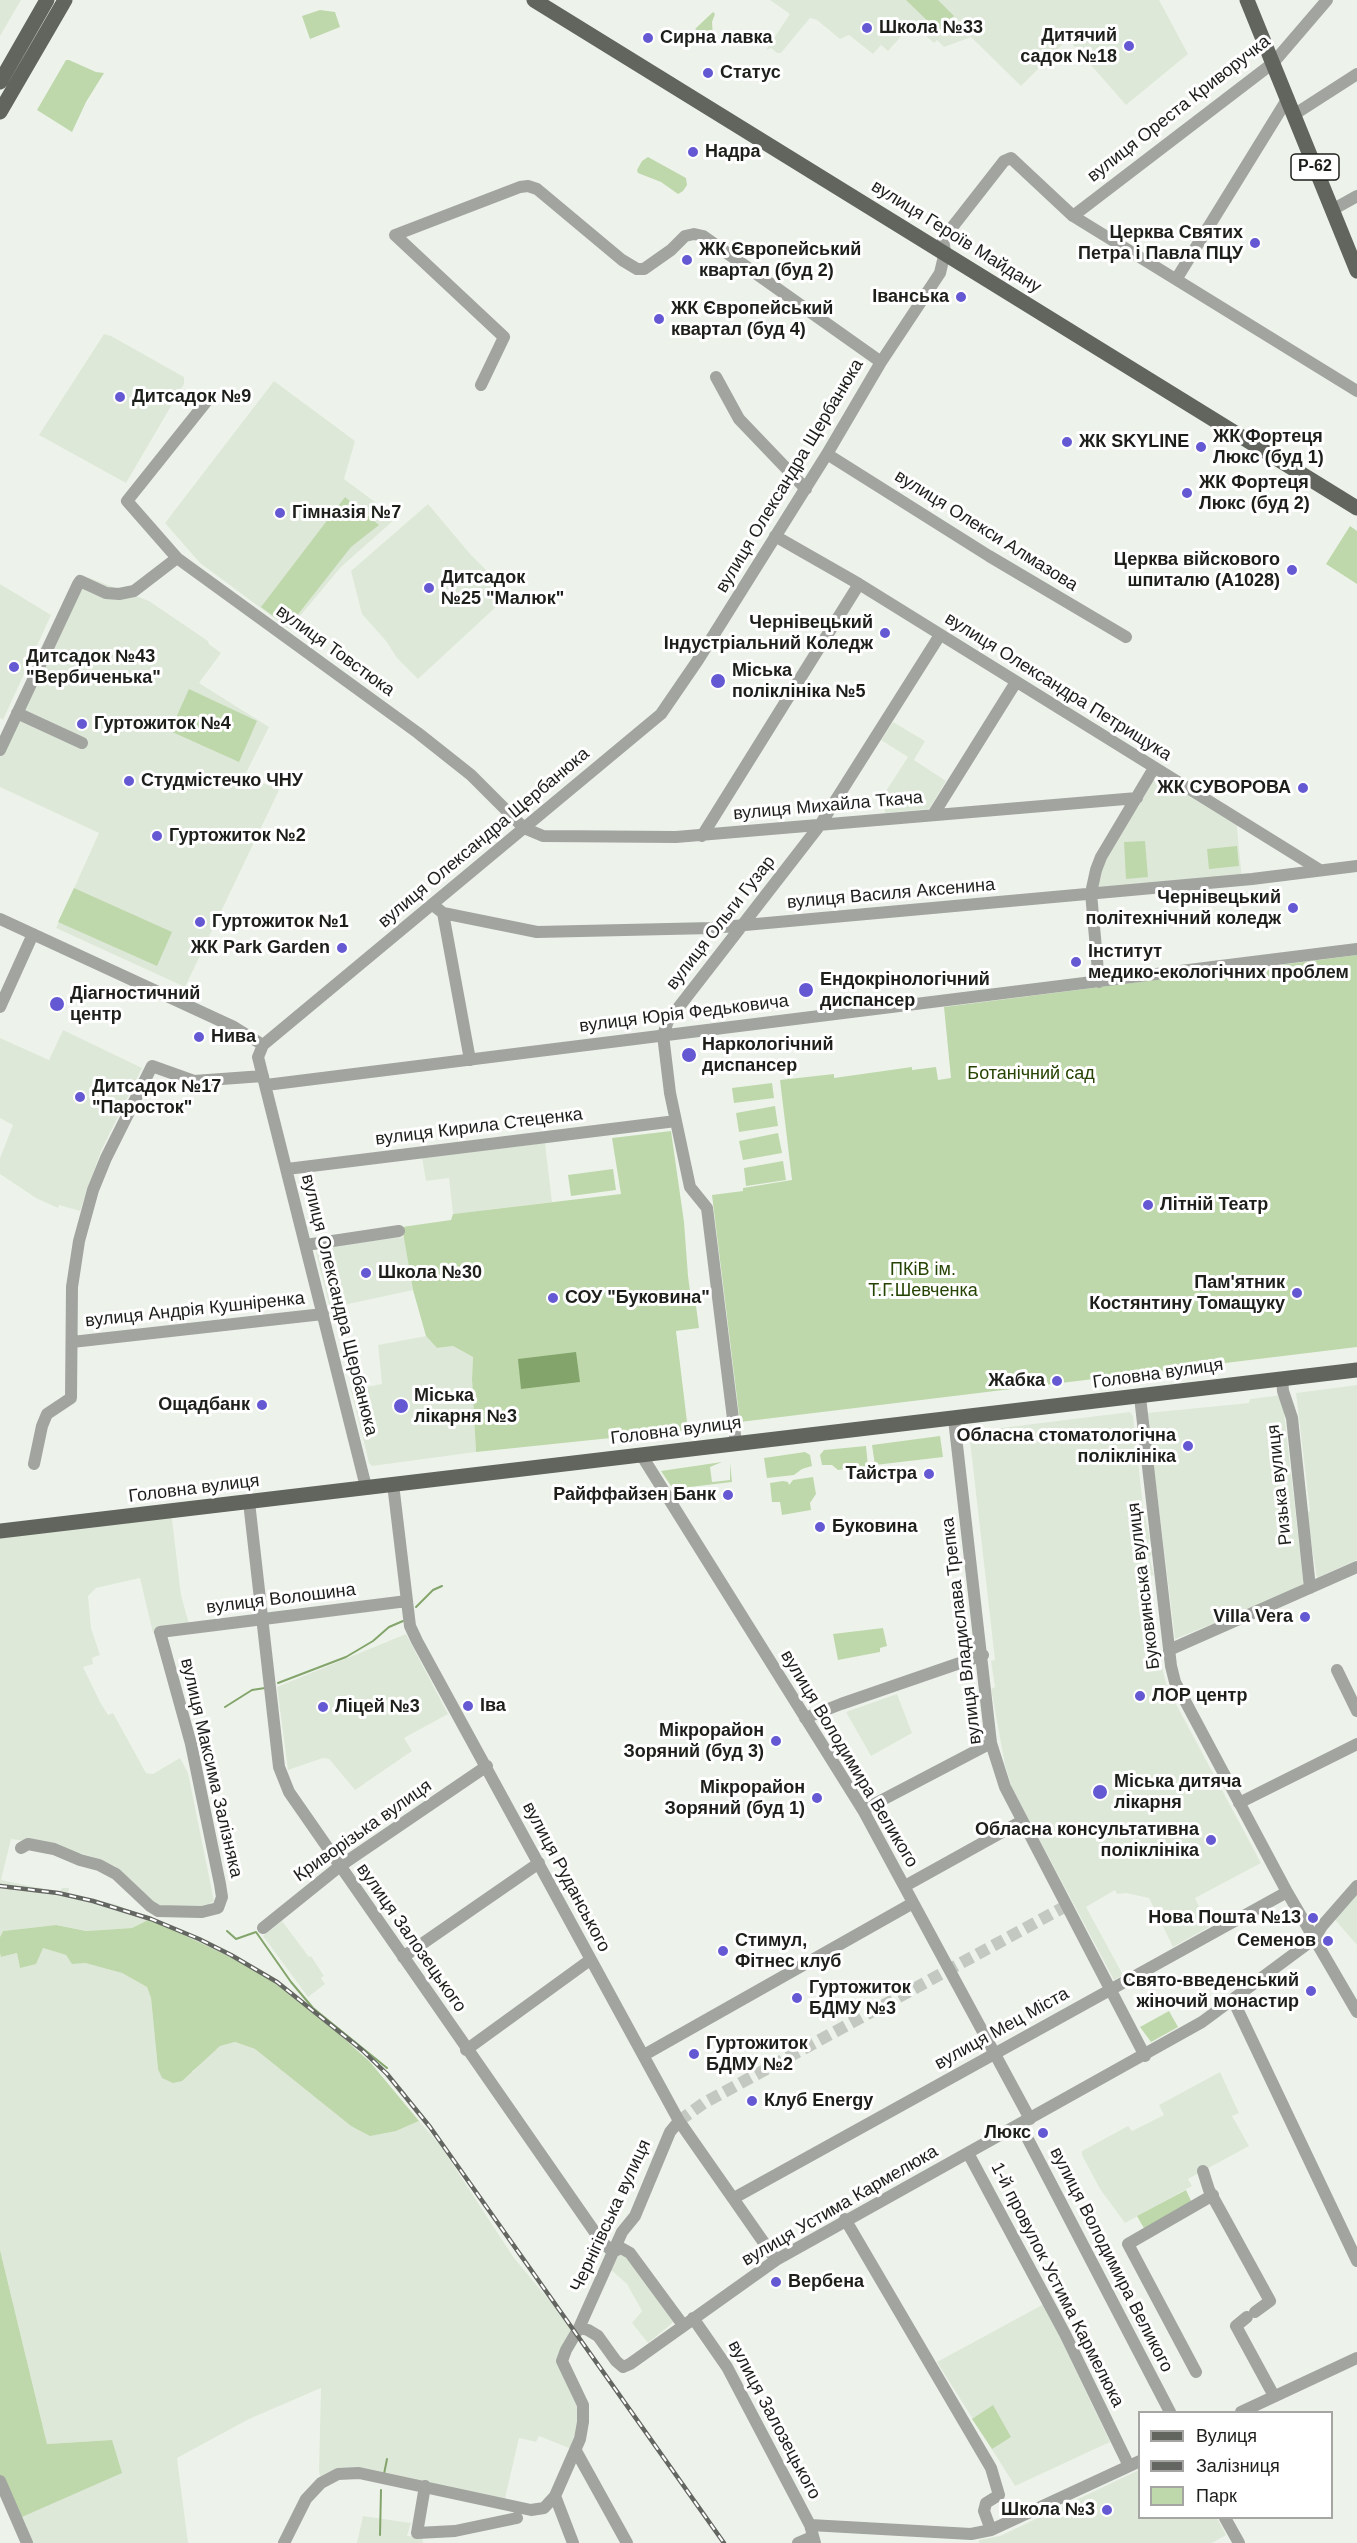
<!DOCTYPE html>
<html>
<head>
<meta charset="utf-8">
<style>
  body { margin:0 }
  #map { position:relative; width:1357px; height:2543px; overflow:hidden; background:#edf3ea; font-family:Helvetica,sans-serif }
  canvas { display:block }
  .legend { position:absolute; left:1138px; top:2411px; width:195px; height:108px; box-sizing:border-box; background:#fff; border:2px solid #a5a5a4; margin:0; padding:8px 10px; list-style:none; font-size:18px; color:#1d1f1b }
  .legend li { display:flex; align-items:center; gap:12px; height:30px }
  .legend b { width:30px; border:2px solid #a5a5a4 }
</style>
</head>
<body>
<div id="map">
<canvas width="1357" height="2543"></canvas>
<ul class="legend">
<li><b style="height:8px;background:#61655e"></b>Вулиця</li>
<li><b style="height:8px;background:#636661"></b>Залізниця</li>
<li><b style="height:16px;background:#bed8ab"></b>Парк</li>
</ul>
</div>
<script>
const context = document.querySelector('canvas').getContext('2d');
context.lineJoin = 'round';
function fillPath(path, color) { context.fillStyle = color; context.fill(path, 'evenodd'); }
const shape = rows => new Path2D(rows.map(r => 'M' + r).join(''));
function trace(path, color, width, dash) { context.strokeStyle = color; context.lineWidth = width; context.lineCap = dash ? 'butt' : 'round'; context.setLineDash(dash || []); context.stroke(path); }
function drawText(font, color, halo, rows, align = 'center') {
  context.font = font + ' Helvetica,sans-serif'; context.lineWidth = 6; context.setLineDash([]); context.textBaseline = 'middle'; context.strokeStyle = halo; context.fillStyle = color; for (const [text, x, y, turn = 0] of rows) {
    context.save(); context.translate(x, y); context.rotate((+turn || 0) * Math.PI / 180); context.textAlign = isNaN(turn) ? turn : align; if (halo) context.strokeText(text, 0, 0); context.fillText(text, 0, 0); context.restore();
  }
}
fillPath(shape([
  [0,0,21,0,0,36],
  [770,0,1159,0,1188,54,1126,105,1068,39,1021,86,971,37,944,47,937,40,934,43,912,24,888,51,881,45,873,54,849,35,840,39,817,20,810,18,781,53,777,53,771,48,766,50,790,14],
  [104,334,111,336,184,377,184,384,126,483,39,435],
  [274,381,355,441,344,479,379,505,394,520,341,567,289,629,200,563,165,523],
  [428,504,471,555,510,594,418,679,397,658,386,641,362,614,351,571],
  [82,575,149,601,208,641,209,644,221,653,199,683,269,727,245,775,279,790,185,987,56,928,99,833,0,787,0,750],
  [0,584,51,615,3,720,0,718],
  [893,722,925,741,914,760,946,781,929,809,885,813,886,791,908,757,881,740],
  [1155,768,1236,817,1242,880,1092,893,1096,870],
  [63,1030,142,1068,101,1151,80,1211,59,1205,58,1208,36,1198,0,1174,0,1158,13,1125,0,1118,0,1038,49,1060],
  [545,1143,552,1202,453,1214,449,1178,426,1181,422,1158],
  [404,1237,413,1290,330,1308,316,1253,317,1248],
  [426,1336,437,1348,453,1346,473,1357,472,1380,476,1452,372,1466,369,1463,351,1390,382,1384,378,1345],
  [1357,1385,1357,1560,1317,1578,1306,1512,1310,1511,1296,1393],
  [1282,1395,1304,1587,1175,1639,1147,1413,1249,1403,1250,1399],
  [1130,1412,1133,1416,1143,1507,1150,1539,1148,1540,1149,1548,1151,1548,1152,1555,1149,1556,1154,1575,1151,1576,1159,1655,1167,1687,1261,1863,1195,1898,1209,1927,1173,1947,1149,1898,1126,1893,1117,1894,1115,1890,1086,1907,1123,1975,1114,1980,1012,1788,1005,1765,991,1689,995,1687,991,1661,995,1660,969,1432],
  [171,1511,181,1595,190,1628,153,1633,140,1578,96,1588,88,1596,91,1628,100,1655,92,1658,93,1664,83,1667,100,1702,108,1715,113,1713,146,1773,153,1774,180,1758,188,1773,214,1901,203,1908,158,1905,115,1866,90,1856,41,1843,11,1839,1,1880,59,1892,62,1888,69,1888,68,1894,115,1904,150,1919,132,1928,86,1931,56,1925,3,1931,0,1937,0,1531],
  [406,1634,448,1714,404,1738,412,1751,355,1790,329,1759,323,1758,288,1770,277,1687],
  [897,1694,912,1733,871,1756,846,1712],
  [1357,1887,1357,1945,1331,1915],
  [282,1921,309,1957,311,1956,324,1976,321,1978,325,1984,308,1997,263,1936],
  [43,1948,66,1955,72,1963,85,1963,122,1973,147,1987,151,1998,158,2069,193,2072,205,2058,220,2046,235,2042,255,2049,351,2126,396,2131,419,2121,440,2145,514,2258,575,2331,563,2357,582,2406,574,2450,539,2436,536,2442,519,2438,504,2503,359,2472,321,2481,319,2471,321,2388,249,2419,177,2458,188,2543,25,2543,15,2520,112,2440,47,2444,0,2250,0,1953,1,1957,17,1953,20,1967],
  [1220,2072,1239,2113,1232,2116,1249,2146,1188,2179,1192,2186,1125,2223,1100,2189,1082,2155,1082,2151,1128,2126,1132,2131,1164,2115,1159,2105],
  [621,2251,676,2320,648,2343,632,2323,642,2311,627,2284,610,2269],
  [1044,2304,1110,2442,1015,2486,937,2362],
  [1139,2470,1140,2518,1217,2518,1226,2535,1212,2543,979,2543,979,2540,1000,2536],
  [363,2516,411,2523,407,2536,422,2536,423,2543,357,2543]
]), '#dee8d8');
fillPath(shape([
  [906,0,938,0,954,16,938,31],
  [320,10,335,12,340,27,310,39,302,16],
  [713,12,715,14,712,22,713,36,708,39,695,29],
  [66,60,69,60,96,72,104,73,86,102,72,132,37,110],
  [648,157,686,178,687,185,683,191,678,194,661,182,638,173,637,170,642,161],
  [345,497,379,525,351,547,288,627,261,607],
  [1350,526,1357,531,1357,584,1326,564],
  [189,689,257,721,239,762,170,731],
  [1145,841,1148,877,1126,879,1124,842],
  [1237,846,1239,866,1209,869,1207,849],
  [74,888,172,932,157,966,58,922],
  [1357,955,1357,1347,740,1422,712,1195,743,1191,743,1188,792,1180,780,1080,834,1074,834,1078,912,1067,912,1070,936,1067,938,1080,951,1078,944,1007,1257,967,1260,971,1270,969,1272,966],
  [772,1083,774,1098,734,1103,732,1088],
  [775,1106,778,1126,739,1132,736,1113],
  [671,1131,684,1222,688,1276,692,1306,696,1306,699,1328,676,1331,688,1430,476,1452,472,1379,473,1357,453,1346,437,1348,426,1336,413,1290,402,1227,451,1220,453,1214,621,1194,612,1138],
  [778,1133,782,1153,743,1160,739,1141],
  [783,1161,786,1180,746,1186,744,1168],
  [613,1169,616,1190,571,1196,568,1175],
  [940,1436,943,1457,875,1465,872,1445],
  [866,1446,868,1466,838,1470,832,1465,822,1465,820,1455,824,1450],
  [805,1452,810,1455,812,1466,802,1469,794,1475,767,1478,764,1458],
  [722,1462,710,1467,712,1482,730,1480,730,1463,732,1482,673,1489,661,1471],
  [813,1477,816,1494,810,1503,811,1510,782,1515,780,1502,772,1502,770,1483,783,1481,788,1482,789,1485,793,1480],
  [883,1628,887,1646,880,1648,880,1652,838,1660,833,1634],
  [150,1919,243,1963,268,1978,319,2016,370,2062,419,2121,396,2131,370,2136,351,2126,255,2049,235,2042,220,2046,182,2081,173,2083,162,2078,158,2069,151,1998,147,1987,122,1973,85,1963,72,1964,66,1955,43,1948,36,1964,20,1968,17,1953,1,1957,0,1953,0,1937,3,1931,56,1925,86,1931,132,1928],
  [1169,2011,1178,2027,1151,2042,1140,2027],
  [1186,2190,1192,2203,1145,2230,1137,2216],
  [0,2250,47,2444,112,2440,122,2473,15,2520,0,2485],
  [993,2405,1011,2437,992,2449,972,2419]
]), '#bed8ab');
fillPath(shape([
  [576,1352,580,1382,521,1389,518,1359]
]), '#83a46b');
trace(shape([
  [416,1607,433,1590,442,1586],
  [278,1683,346,1657,373,1641,389,1627,403,1621],
  [225,1707,252,1690,265,1688],
  [227,1931,236,1939,256,1932,291,1982,313,2008,387,2068],
  [384,2474,387,2459],
  [380,2535,381,2490]
]), '#83a46b', 2);
trace(shape([
  [679,2121,704,2103,1066,1906]
]), '#c3c9c1', 12, [12, 6]);
trace(shape([
  [1295,114,1357,74],
  [1332,210,1357,196],
  [1073,216,1273,63,1327,0],
  [1177,278,1288,98],
  [716,377,739,419,806,489],
  [481,385,504,337,395,235,520,187,528,186,537,189,622,260,637,269,644,269,671,250,685,236,694,234,703,236,881,362],
  [210,397,127,501,177,558,418,733,471,775,524,828,543,836,676,837,1137,798],
  [827,454,989,556,1126,637],
  [775,536,859,584,1320,870],
  [17,713,82,743],
  [0,750,78,584,80,581,106,593,119,594,134,591,177,558],
  [933,815,1016,682],
  [702,836,859,584],
  [433,905,443,913,537,932,712,928,1252,879,1357,866],
  [443,913,470,1060],
  [0,919,234,1027,263,1045],
  [1099,982,1091,893,1096,870,1101,857,1154,768],
  [0,1007,33,934],
  [266,1085,1357,949],
  [287,1169,676,1121],
  [306,1245,399,1231],
  [72,1342,323,1314],
  [1282,1379,1283,1391,1292,1418,1310,1588],
  [1140,1397,1171,1666,1175,1682,1287,1892,1357,2012],
  [954,1419,991,1743,1005,1787,1145,2056],
  [736,1443,707,1208,690,1187,670,1093,663,1035,668,1021,820,825,940,635],
  [642,1456,863,1810,1030,2119],
  [34,1464,42,1426,47,1414,71,1398,72,1287,79,1241,93,1190,106,1158,152,1066,194,1081,263,1076],
  [393,1484,410,1626,417,1641,679,2121,776,2260],
  [366,1487,258,1057,263,1045,661,714,698,660,827,454,881,362,940,273,945,252,943,239,1004,161,1011,158,1073,216,1357,391],
  [249,1502,279,1767,289,1792,601,2241,613,2252,621,2248,630,2253,683,2325],
  [1169,1650,1357,1567],
  [1337,1670,1357,1711],
  [805,1718,841,1704,983,1655],
  [1239,1803,1357,1744],
  [863,1810,991,1743],
  [21,1848,28,1844,54,1849,80,1860,99,1865,116,1874,150,1906,158,1911,202,1912,218,1908,222,1897,220,1884,191,1744,160,1632,407,1601],
  [905,1886,1022,1821],
  [263,1928,340,1866,487,1766],
  [403,1957,539,1863],
  [1233,2000,1357,2261],
  [466,2050,590,1960],
  [644,2055,913,1903],
  [1020,2124,1170,2412],
  [968,2153,1065,2334,1129,2466],
  [1203,2171,1209,2190,1270,2301,1255,2312],
  [734,2198,1287,1892],
  [845,2219,991,2468,999,2495,986,2503,984,2511,991,2530],
  [1247,2317,1236,2326,1274,2396],
  [693,2318,727,2367,810,2525,815,2543],
  [579,2328,622,2232,635,2216,670,2132,679,2121],
  [1196,2372,1128,2244,1213,2195],
  [1241,2412,1357,2358],
  [576,2451,627,2543],
  [0,2481,27,2543],
  [425,2486,417,2533,455,2531,517,2518],
  [555,2496,573,2543],
  [1225,2518,1239,2543],
  [810,2525,971,2534,991,2530,1140,2461],
  [284,2543,306,2499,321,2483,338,2474,359,2473,531,2510,544,2508,555,2496,580,2439,583,2422,583,2405,562,2361,566,2350,579,2328,588,2330,598,2336,616,2361,623,2367,630,2364,776,2260,1202,2022,1314,1939,1322,1926,1357,1886],
  [798,2543,812,2537]
]), '#a2a4a0', 12);
trace(shape([
  [534,0,1357,508],
  [1247,0,1357,271],
  [0,82,47,0],
  [0,112,65,0],
  [0,1531,1357,1370]
]), '#61655e', 15);
const rail = shape([
  [0,1886,58,1893,93,1901,151,1919,199,1939,231,1955,277,1982,362,2050,387,2074,430,2127,724,2543]
]);
trace(rail, '#636661', 4.5);
trace(rail, '#fff', 2, [7]);
for (const [x, y, r, color] of [
  [867,28,6,"#6459d2"],
  [648,38,6,"#6459d2"],
  [1129,46,6,"#6459d2"],
  [708,73,6,"#6459d2"],
  [693,152,6,"#6459d2"],
  [1255,243,6,"#6459d2"],
  [687,260,6,"#6459d2"],
  [961,297,6,"#6459d2"],
  [659,319,6,"#6459d2"],
  [120,397,6,"#6459d2"],
  [1067,442,6,"#6459d2"],
  [1201,447,6,"#6459d2"],
  [1187,493,6,"#6459d2"],
  [280,513,6,"#6459d2"],
  [1292,570,6,"#6459d2"],
  [429,588,6,"#6459d2"],
  [885,633,6,"#6459d2"],
  [14,667,6,"#6459d2"],
  [718,681,8,"#6459d2"],
  [82,724,6,"#6459d2"],
  [129,781,6,"#6459d2"],
  [1303,788,6,"#6459d2"],
  [157,836,6,"#6459d2"],
  [1293,908,6,"#6459d2"],
  [200,922,6,"#6459d2"],
  [342,948,6,"#6459d2"],
  [1076,962,6,"#6459d2"],
  [806,990,8,"#6459d2"],
  [57,1004,8,"#6459d2"],
  [199,1037,6,"#6459d2"],
  [689,1055,8,"#6459d2"],
  [80,1097,6,"#6459d2"],
  [1148,1205,6,"#6459d2"],
  [366,1273,6,"#6459d2"],
  [1297,1293,6,"#6459d2"],
  [553,1298,6,"#6459d2"],
  [1057,1381,6,"#6459d2"],
  [262,1405,6,"#6459d2"],
  [401,1406,8,"#6459d2"],
  [1188,1446,6,"#6459d2"],
  [929,1474,6,"#6459d2"],
  [728,1495,6,"#6459d2"],
  [820,1527,6,"#6459d2"],
  [1305,1617,6,"#6459d2"],
  [1140,1696,6,"#6459d2"],
  [468,1706,6,"#6459d2"],
  [323,1707,6,"#6459d2"],
  [776,1741,6,"#6459d2"],
  [1100,1792,8,"#6459d2"],
  [817,1798,6,"#6459d2"],
  [1211,1840,6,"#6459d2"],
  [1313,1918,6,"#6459d2"],
  [1328,1941,6,"#6459d2"],
  [723,1951,6,"#6459d2"],
  [1311,1991,6,"#6459d2"],
  [797,1998,6,"#6459d2"],
  [694,2054,6,"#6459d2"],
  [752,2101,6,"#6459d2"],
  [1043,2133,6,"#6459d2"],
  [776,2282,6,"#6459d2"],
  [1107,2510,6,"#6459d2"]
]) { const dot = new Path2D(); dot.arc(x, y, r, 0, 2 * Math.PI); context.fillStyle = color; context.fill(dot); trace(dot, '#fff', 2); }
for (const [x, y, w] of [
  [1315,167,48]
]) { const box = new Path2D(); box.roundRect(x - w / 2, y - 13, w, 26, 4.5); context.fillStyle = '#fff'; context.fill(box); trace(box, '#1d1f1b', 1.5); }
drawText('bold 16px', '#1d1f1b', null, [
  ["Р-62",1315,167]
]);
drawText('bold 18px', '#1d1f1b', '#fff', [
  ["Школа №33",879,28],
  ["Дитячий",1117,36,"right"],
  ["садок №18",1117,57,"right"],
  ["Сирна лавка",660,38],
  ["Статус",720,73],
  ["Надра",705,152],
  ["Церква Святих",1243,233,"right"],
  ["Петра і Павла ПЦУ",1243,254,"right"],
  ["ЖК Європейський",699,250],
  ["квартал (буд 2)",699,271],
  ["Іванська",949,297,"right"],
  ["ЖК Європейський",671,309],
  ["квартал (буд 4)",671,330],
  ["Дитсадок №9",132,397],
  ["ЖК Фортеця",1213,437],
  ["Люкс (буд 1)",1213,458],
  ["ЖК SKYLINE",1079,442],
  ["ЖК Фортеця",1199,483],
  ["Люкс (буд 2)",1199,504],
  ["Гімназія №7",292,513],
  ["Церква війскового",1280,560,"right"],
  ["шпиталю (А1028)",1280,581,"right"],
  ["Дитсадок",441,578],
  ["№25 \"Малюк\"",441,599],
  ["Чернівецький",873,623,"right"],
  ["Індустріальний Коледж",873,644,"right"],
  ["Дитсадок №43",26,657],
  ["\"Вербиченька\"",26,678],
  ["Міська",732,671],
  ["поліклініка №5",732,692],
  ["Гуртожиток №4",94,724],
  ["Студмістечко ЧНУ",141,781],
  ["ЖК СУВОРОВА",1291,788,"right"],
  ["Гуртожиток №2",169,836],
  ["Чернівецький",1281,898,"right"],
  ["політехнічний коледж",1281,919,"right"],
  ["Гуртожиток №1",212,922],
  ["ЖК Park Garden",330,948,"right"],
  ["Інститут",1088,952],
  ["медико-екологічних проблем",1088,973],
  ["Ендокрінологічний",820,980],
  ["диспансер",820,1001],
  ["Діагностичний",70,994],
  ["центр",70,1015],
  ["Нива",211,1037],
  ["Наркологічний",702,1045],
  ["диспансер",702,1066],
  ["Дитсадок №17",92,1087],
  ["\"Паросток\"",92,1108],
  ["Літній Театр",1160,1205],
  ["Школа №30",378,1273],
  ["Пам'ятник",1285,1283,"right"],
  ["Костянтину Томащуку",1285,1304,"right"],
  ["СОУ \"Буковина\"",565,1298],
  ["Жабка",1045,1381,"right"],
  ["Міська",414,1396],
  ["лікарня №3",414,1417],
  ["Ощадбанк",250,1405,"right"],
  ["Обласна стоматологічна",1176,1436,"right"],
  ["поліклініка",1176,1457,"right"],
  ["Тайстра",917,1474,"right"],
  ["Райффайзен Банк",716,1495,"right"],
  ["Буковина",832,1527],
  ["Villa Vera",1293,1617,"right"],
  ["ЛОР центр",1152,1696],
  ["Іва",480,1706],
  ["Ліцей №3",335,1707],
  ["Мікрорайон",764,1731,"right"],
  ["Зоряний (буд 3)",764,1752,"right"],
  ["Міська дитяча",1114,1782],
  ["лікарня",1114,1803],
  ["Мікрорайон",805,1788,"right"],
  ["Зоряний (буд 1)",805,1809,"right"],
  ["Обласна консультативна",1199,1830,"right"],
  ["поліклініка",1199,1851,"right"],
  ["Нова Пошта №13",1301,1918,"right"],
  ["Стимул,",735,1941],
  ["Фітнес клуб",735,1962],
  ["Семенов",1316,1941,"right"],
  ["Свято-введенський",1299,1981,"right"],
  ["жіночий монастир",1299,2002,"right"],
  ["Гуртожиток",809,1988],
  ["БДМУ №3",809,2009],
  ["Гуртожиток",706,2044],
  ["БДМУ №2",706,2065],
  ["Клуб Energy",764,2101],
  ["Люкс",1031,2133,"right"],
  ["Вербена",788,2282],
  ["Школа №3",1095,2510,"right"]
], 'left');
drawText('18px', '#1d1f1b', '#fff', [
  ["вулиця Ореста Криворучка",1179,109,-38],
  ["вулиця Героїв Майдану",956,237,32],
  ["вулиця Олександра Щербанюка",790,476,-59],
  ["вулиця Олекси Алмазова",986,531,32],
  ["вулиця Товстюка",335,651,36],
  ["вулиця Олександра Петрищука",1058,687,32],
  ["вулиця Михайла Ткача",828,806,-5],
  ["вулиця Олександра Щербанюка",484,838,-40],
  ["вулиця Василя Аксенина",891,894,-5],
  ["вулиця Ольги Гузар",721,923,-52],
  ["вулиця Юрія Федьковича",684,1014,-7],
  ["вулиця Кирила Стеценка",479,1127,-7],
  ["вулиця Олександра Щербанюка",339,1305,76],
  ["вулиця Андрія Кушніренка",195,1310,-6],
  ["Головна вулиця",1158,1374,-8],
  ["Головна вулиця",676,1431,-7],
  ["Ризька вулиця",1280,1485,-96],
  ["Головна вулиця",194,1489,-7],
  ["Буковинська вулиця",1144,1586,-97],
  ["вулиця Волошина",281,1599,-7],
  ["вулиця Владислава Трепка",962,1631,-97],
  ["вулиця Володимира Великого",849,1759,59],
  ["вулиця Максима Залізняка",211,1768,77],
  ["Криворізька вулиця",363,1831,-35],
  ["вулиця Руданського",566,1877,62],
  ["вулиця Залозецького",411,1938,55],
  ["вулиця Мец Міста",1002,2029,-29],
  ["вулиця Устима Кармелюка",840,2206,-30],
  ["Чернігівська вулиця",611,2216,-65],
  ["вулиця Володимира Великого",1111,2260,63],
  ["1-й провулок Устима Кармелюка",1057,2285,63],
  ["вулиця Залозецького",774,2420,62]
]);
drawText('18px', '#254302', '#fff', [
  ["Ботанічний сад",1031,1074],
  ["ПКіВ ім.",923,1270],
  ["Т.Г.Шевченка",923,1291]
]);
</script>
</body>
</html>
